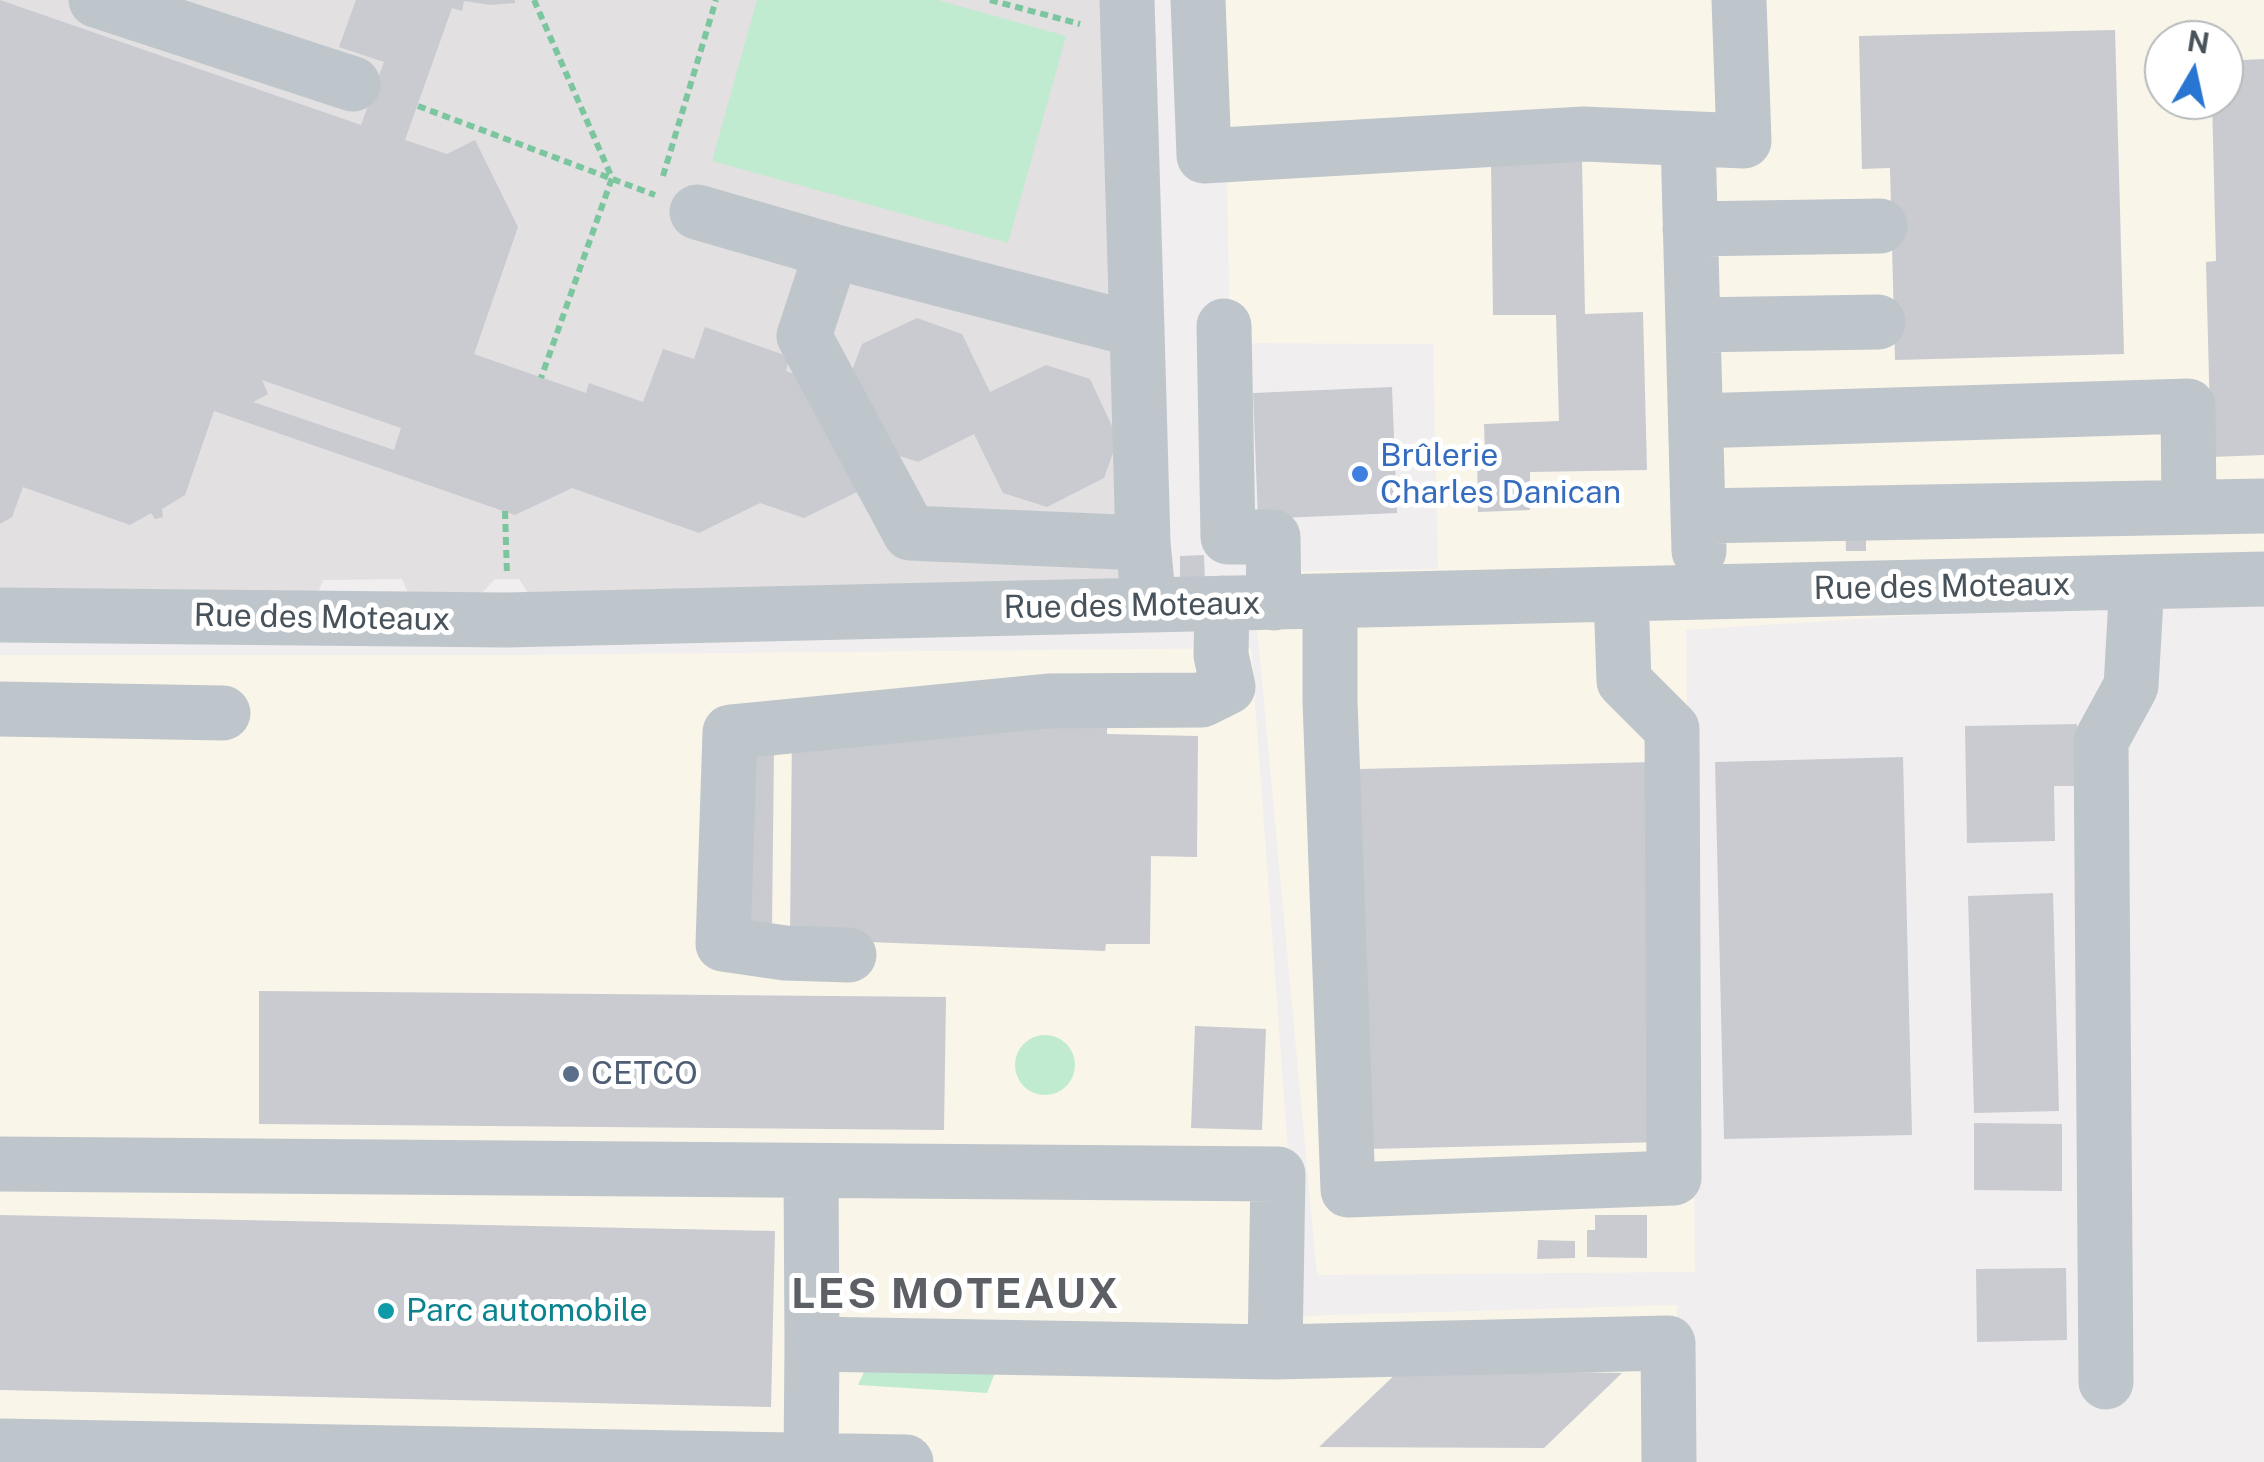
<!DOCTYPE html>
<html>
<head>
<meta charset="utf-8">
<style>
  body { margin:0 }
  #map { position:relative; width:2264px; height:1462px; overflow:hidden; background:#f1eeef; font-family:"Public Sans",sans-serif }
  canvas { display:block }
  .north { position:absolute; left:2144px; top:20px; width:100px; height:100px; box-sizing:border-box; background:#fff; border:2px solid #b6babd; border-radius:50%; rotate:9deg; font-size:28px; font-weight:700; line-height:40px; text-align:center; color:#48525a }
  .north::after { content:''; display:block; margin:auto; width:35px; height:45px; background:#2876d1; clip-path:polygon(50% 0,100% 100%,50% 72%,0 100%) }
</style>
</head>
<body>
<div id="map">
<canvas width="2264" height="1462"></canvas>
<div class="north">N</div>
</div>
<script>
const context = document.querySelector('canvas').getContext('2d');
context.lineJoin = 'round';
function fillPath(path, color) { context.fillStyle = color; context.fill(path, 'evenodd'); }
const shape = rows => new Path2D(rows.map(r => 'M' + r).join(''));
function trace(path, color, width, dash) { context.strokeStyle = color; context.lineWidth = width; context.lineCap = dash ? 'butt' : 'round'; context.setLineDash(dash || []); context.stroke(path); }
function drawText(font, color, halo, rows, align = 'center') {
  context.font = font + ' "Public Sans",sans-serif'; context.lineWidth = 10; context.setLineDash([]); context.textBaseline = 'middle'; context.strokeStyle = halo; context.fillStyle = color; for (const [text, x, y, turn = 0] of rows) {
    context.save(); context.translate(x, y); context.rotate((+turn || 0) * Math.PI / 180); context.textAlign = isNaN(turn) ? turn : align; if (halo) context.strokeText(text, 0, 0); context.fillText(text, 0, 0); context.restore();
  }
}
fillPath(shape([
  [1224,0,2264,0,2264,593,1686,630,1695,1272,1317,1275,1252,572,1438,569,1433,344,1230,343],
  [2164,40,2224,40,2224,100,2164,100],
  [1251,648,1300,1316,1677,1305,1680,1462,0,1462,0,655,519,655]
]), '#faf5e9');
fillPath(shape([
  [0,0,1147,0,1161,580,532,599,519,579,495,579,476,599,411,600,402,579,323,580,315,600,0,595]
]), '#e2e0e0');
fillPath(shape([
  [757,0,938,0,1066,36,1008,243,712,161],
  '1015 1065a30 30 0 1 1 60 0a30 30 0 1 1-60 0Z',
  [865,1370,995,1373,987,1393,858,1385]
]), '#c0ebd0');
fillPath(shape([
  [0,0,361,125,384,62,339,47,356,0,515,0,515,3,490,5,464,1,462,11,452,8,405,140,447,154,475,140,518,227,474,354,586,393,589,383,643,402,663,349,694,359,705,327,790,357,786,371,806,378,861,490,804,518,760,503,699,533,572,488,515,515,214,411,185,495,162,509,163,517,155,519,151,513,130,525,23,487,12,517,0,524],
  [262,380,401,428,394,450,253,402,268,394],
  [2115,30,2124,354,1895,360,1890,168,1862,169,1859,36],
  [2264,59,2264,455,2211,457,2206,262,2216,261,2212,100,2224,100,2224,61],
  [1582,159,1585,314,1643,312,1647,470,1530,472,1530,510,1478,512,1477,453,1485,452,1484,424,1559,421,1556,315,1493,315,1491,162],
  [917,318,962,334,990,392,1046,365,1090,379,1118,439,1104,478,1047,507,1003,493,974,434,918,462,873,447,845,389,862,344],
  [1392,387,1397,513,1258,519,1253,393],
  [1866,524,1866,551,1846,551,1845,525],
  [1204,555,1205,581,1180,581,1180,556],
  [943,723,1107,728,1107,734,1198,736,1197,857,1151,856,1150,944,1106,944,1105,951,790,939,792,730],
  [2077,724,2079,786,2054,786,2055,841,1967,843,1965,726],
  [739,749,774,749,772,928,737,927],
  [1903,757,1912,1135,1724,1139,1715,762],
  [1653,762,1663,1142,1369,1149,1359,769],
  [2053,893,2059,1111,1974,1113,1968,896],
  [259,991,946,997,944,1130,259,1124],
  [1195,1026,1266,1029,1262,1130,1191,1128],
  [1974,1123,2062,1124,2062,1191,1974,1190],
  [0,1215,775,1231,771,1407,0,1390],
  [1595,1215,1647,1215,1647,1258,1587,1257,1587,1230,1595,1230],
  [1538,1240,1575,1241,1575,1258,1537,1259],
  [2066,1268,2067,1340,1977,1342,1976,1269],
  [1401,1369,1622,1373,1544,1448,1319,1447]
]), '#c9cbd1');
trace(shape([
  [534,0,612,178,541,378],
  [990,0,1080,24],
  [418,106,655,195],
  [663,176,716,0],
  [505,511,507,575]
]), '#7bc69f', 6, [8, 5]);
trace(shape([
  [96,0,353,84],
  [1127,0,1137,330],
  [1198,0,1204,156,1584,134,1744,141,1739,0],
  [1688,139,1699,551],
  [697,212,832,251,1137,330,1143,543,1149,605],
  [1690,229,1880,226],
  [832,251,804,336,910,533,1143,543],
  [1693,325,1878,322],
  [1224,326,1228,537,1273,537,1274,603],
  [1696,421,2188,406,2189,507],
  [1698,516,2264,506],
  [1330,603,1330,701,1348,1190,1674,1178,1672,729,1624,681,1621,595],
  [0,615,506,620,2264,579],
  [0,709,223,713],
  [849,955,785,953,723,944,730,732,1048,701,1202,700,1228,687,1221,655,1222,603],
  [0,1164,1278,1174,1275,1352,812,1344,811,1462],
  [811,1173,812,1344],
  [1275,1352,1668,1343,1669,1462],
  [2106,1382,2101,741,2131,686,2137,582],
  [0,1446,906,1462]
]), '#bec6cc', 55);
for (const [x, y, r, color] of [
  [1360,474,10,"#3f7fe0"],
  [571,1074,10,"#5c6f8a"],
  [386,1311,10,"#0f9aa8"]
]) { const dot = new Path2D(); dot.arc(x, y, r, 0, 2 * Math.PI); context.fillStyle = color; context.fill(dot); trace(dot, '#fff', 4); }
drawText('32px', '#366cbe', '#fff', [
  ["Brûlerie",1380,456],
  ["Charles Danican",1380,493]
], 'left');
drawText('32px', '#48525a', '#fff', [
  ["Rue des Moteaux",1942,587,-1],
  ["Rue des Moteaux",1132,606,-1],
  ["Rue des Moteaux",322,618,1]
]);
drawText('32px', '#4e5e75', '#fff', [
  ["CETCO",591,1074]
], 'left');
drawText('32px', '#0d838f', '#fff', [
  ["Parc automobile",406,1311]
], 'left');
context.letterSpacing = '2.5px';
drawText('bold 42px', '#5c5f63', '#fff', [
  ["LES MOTEAUX",956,1295]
]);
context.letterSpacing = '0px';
</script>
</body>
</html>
